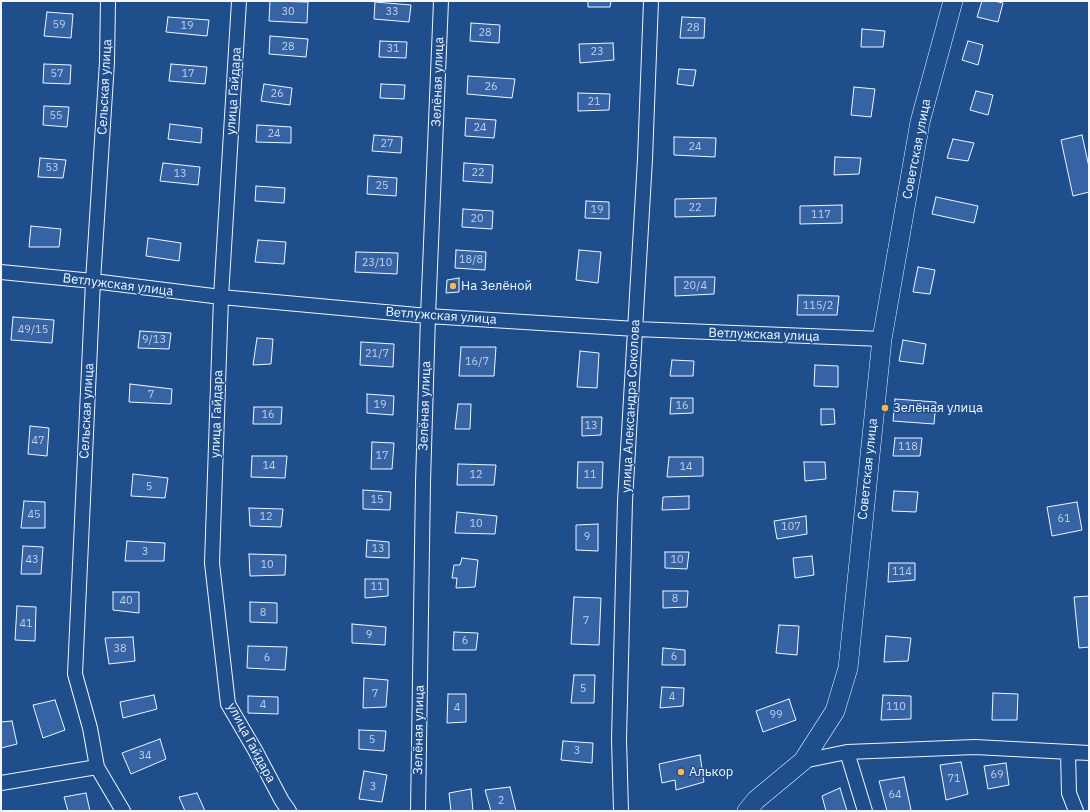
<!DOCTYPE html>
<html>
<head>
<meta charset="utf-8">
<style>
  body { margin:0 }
  #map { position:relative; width:1090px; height:812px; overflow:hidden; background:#1f4e8c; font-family:"IBM Plex Sans",sans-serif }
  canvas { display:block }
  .frame { position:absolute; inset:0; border:2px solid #f2f6ff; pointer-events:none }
</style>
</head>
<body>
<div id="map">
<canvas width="1090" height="812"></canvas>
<div class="frame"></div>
</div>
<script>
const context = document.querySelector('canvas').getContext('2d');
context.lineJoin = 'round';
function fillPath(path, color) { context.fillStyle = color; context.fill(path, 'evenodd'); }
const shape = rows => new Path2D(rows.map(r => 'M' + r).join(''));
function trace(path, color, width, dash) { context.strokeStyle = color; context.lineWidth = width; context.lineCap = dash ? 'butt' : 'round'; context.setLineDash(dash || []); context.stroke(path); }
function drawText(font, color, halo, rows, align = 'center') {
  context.font = font + ' "IBM Plex Sans",sans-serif'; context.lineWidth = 3; context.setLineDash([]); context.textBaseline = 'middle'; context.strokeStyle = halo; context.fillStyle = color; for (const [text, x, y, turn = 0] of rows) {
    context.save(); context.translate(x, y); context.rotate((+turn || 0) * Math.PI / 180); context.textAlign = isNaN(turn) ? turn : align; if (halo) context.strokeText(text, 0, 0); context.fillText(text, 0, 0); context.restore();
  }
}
const building = shape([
  [270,1,308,2,307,23,269,21,270,1],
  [588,1,611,1,610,7,588,7,588,1],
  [982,1,994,1,1003,3,998,22,977,17,982,1],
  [375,2,411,5,409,22,374,19,375,2],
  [47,12,73,14,71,38,44,36,47,12],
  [168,17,209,20,207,36,166,32,168,17],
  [682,17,705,18,704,38,680,38,682,17],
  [471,23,500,25,499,43,470,41,471,23],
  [862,29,885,31,883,47,861,47,862,29],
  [270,36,308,39,306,57,269,54,270,36],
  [380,41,407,42,406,58,379,57,380,41],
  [968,41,983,45,978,65,962,60,968,41],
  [613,43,614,60,580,63,579,44,613,43],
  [44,64,71,65,70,84,43,83,44,64],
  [171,64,207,67,205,84,169,81,171,64],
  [679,69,696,70,693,86,677,84,679,69],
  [468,76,515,79,512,98,467,94,468,76],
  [264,84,292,88,290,105,261,101,264,84],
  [381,84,405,85,404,99,380,98,381,84],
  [854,87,875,89,871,117,851,115,854,87],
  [976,91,993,95,988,115,970,110,976,91],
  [578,93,610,94,609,110,578,111,578,93],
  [44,106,69,107,67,127,43,125,44,106],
  [466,118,496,120,494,138,465,136,466,118],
  [170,124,202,128,201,143,168,139,170,124],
  [257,125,291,127,291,143,256,142,257,125],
  [374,135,402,137,401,153,372,151,374,135],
  [1082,135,1089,167,1089,192,1073,196,1061,140,1082,135],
  [674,137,716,138,715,157,674,155,674,137],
  [953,139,974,143,968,161,947,158,953,139],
  [835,157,861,158,859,174,834,175,835,157],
  [40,158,66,160,63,178,38,177,40,158],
  [163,163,200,167,198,185,160,181,163,163],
  [464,163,493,165,492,183,463,181,464,163],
  [368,176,397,178,396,196,367,194,368,176],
  [256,186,285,188,284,203,255,201,256,186],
  [936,197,978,206,974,223,932,214,936,197],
  [716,198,715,216,675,217,675,199,716,198],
  [586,201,609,202,609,219,585,218,586,201],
  [842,205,842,223,800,224,800,206,842,205],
  [463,209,493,211,492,229,462,227,463,209],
  [31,226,61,229,59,247,29,247,31,226],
  [148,238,181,243,179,261,146,256,148,238],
  [258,240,286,242,284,264,255,262,258,240],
  [456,250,486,252,485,270,455,268,456,250],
  [579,250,601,252,598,283,576,280,579,250],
  [356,252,398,253,397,274,355,272,356,252],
  [918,267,935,270,930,294,913,292,918,267],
  [675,277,715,277,714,294,675,296,675,277],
  [459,278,459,292,446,293,447,280,459,278],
  [798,295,839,296,837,315,797,315,798,295],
  [13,317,54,320,52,343,11,340,13,317],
  [140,331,171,333,169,349,138,348,140,331],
  [257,338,273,339,271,364,253,365,257,338],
  [903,340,926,344,923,364,899,361,903,340],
  [361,342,394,344,393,367,360,365,361,342],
  [461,347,496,347,494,376,459,376,461,347],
  [580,351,599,353,597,388,577,387,580,351],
  [672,360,694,361,693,376,670,376,672,360],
  [815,365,838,366,838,387,814,386,815,365],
  [130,384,172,389,171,404,129,402,130,384],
  [367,394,394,396,393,415,367,413,367,394],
  [671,398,693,398,693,413,670,414,671,398],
  [895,399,936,402,934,424,893,421,895,399],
  [458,404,471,404,470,429,455,429,458,404],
  [254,407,282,407,281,424,253,424,254,407],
  [821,409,834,409,835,424,821,425,821,409],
  [582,417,602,417,601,435,582,436,582,417],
  [30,426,49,428,47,456,28,454,30,426],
  [895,438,922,438,920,456,893,456,895,438],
  [372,442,394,443,392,469,371,469,372,442],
  [252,456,287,456,285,478,251,477,252,456],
  [669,457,703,457,703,476,667,477,669,457],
  [578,462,603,462,602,488,577,488,578,462],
  [804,462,825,462,826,479,805,481,804,462],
  [458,464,496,465,494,485,457,485,458,464],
  [133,474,168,478,165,498,131,496,133,474],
  [363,490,391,492,390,510,363,509,363,490],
  [894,491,918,492,916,512,892,511,894,491],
  [689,496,689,509,662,510,663,497,689,496],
  [24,501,45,502,45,528,21,528,24,501],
  [1077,502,1082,530,1052,536,1047,507,1077,502],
  [249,508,283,509,281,527,250,526,249,508],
  [457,512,497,516,495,534,455,533,457,512],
  [806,516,807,534,777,539,774,521,806,516],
  [598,524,598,551,576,550,576,525,598,524],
  [367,540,389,542,389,558,366,557,367,540],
  [127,541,165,543,164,561,125,561,127,541],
  [23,546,43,547,41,574,21,574,23,546],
  [665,552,689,552,687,569,665,568,665,552],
  [249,554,286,555,285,575,250,576,249,554],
  [812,556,814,575,795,578,793,558,812,556],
  [462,558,478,560,475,587,456,588,457,578,452,578,454,565,460,565,462,558],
  [889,563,915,563,915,580,888,582,889,563],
  [365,579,388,579,388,596,365,598,365,579],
  [663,591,688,591,687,607,663,608,663,591],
  [113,592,139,592,139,613,113,610,113,592],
  [1089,596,1089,647,1079,648,1074,597,1089,596],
  [574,597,601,598,599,645,571,644,574,597],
  [250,602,277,603,277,623,250,622,250,602],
  [17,606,36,607,35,641,15,640,17,606],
  [352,624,386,627,385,645,352,643,352,624],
  [779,625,799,626,797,655,776,653,779,625],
  [454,632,478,633,476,650,453,650,454,632],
  [886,636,911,638,908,661,884,662,886,636],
  [133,637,135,661,109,664,105,638,133,637],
  [248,646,287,647,285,670,247,668,248,646],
  [663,648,685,650,685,665,662,665,663,648],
  [574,675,595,675,594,703,571,703,574,675],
  [364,678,388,680,386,707,363,708,364,678],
  [662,687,684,688,683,706,660,708,662,687],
  [993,693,1018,694,1017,720,992,720,993,693],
  [448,694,466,694,466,722,447,723,448,694],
  [154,695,157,709,123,718,120,702,154,695],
  [883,695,911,696,911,719,881,720,883,695],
  [248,696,278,697,278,714,248,713,248,696],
  [789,699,796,720,763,732,756,711,789,699],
  [55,700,65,730,43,738,33,705,55,700],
  [12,721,17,744,1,748,1,722,12,721],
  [359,730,386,731,384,751,359,749,359,730],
  [160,739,166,759,131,774,122,753,160,739],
  [563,741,593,743,592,763,561,760,563,741],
  [700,755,704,782,676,790,675,780,662,783,659,764,700,755],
  [961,762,968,794,946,800,940,765,961,762],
  [1006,763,1009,785,988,789,984,766,1006,763],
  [364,771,387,775,382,802,359,799,364,771],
  [904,777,911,810,908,811,887,811,879,781,904,777],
  [510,787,516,811,491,811,485,790,510,787],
  [840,788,847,811,826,811,822,796,840,788],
  [471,789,473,811,451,811,449,793,471,789],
  [86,793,90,811,68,811,64,797,86,793],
  [197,793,205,811,185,811,179,797,197,793]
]);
fillPath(building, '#3563a3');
trace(building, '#f2f6ff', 1);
const street = shape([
  [108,1,107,62,93,281,75,674,90,728,97,767,123,811],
  [239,1,221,297,212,563,228,704,255,750,282,801,289,811],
  [1,272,93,281,221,297,428,316,636,329,882,339],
  [847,752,865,811],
  [1068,752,1069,793,1076,811],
  [803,761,847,752,975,747,1089,753],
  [1,783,97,767],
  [418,811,423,482,428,316,441,1],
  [621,811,619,739,625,501,645,159,651,1]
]);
const secondary = shape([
  [747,811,756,800,803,761,835,711,848,668,882,339,920,122,953,1]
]);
trace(street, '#f2f6ff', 16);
trace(secondary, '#f2f6ff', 20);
trace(street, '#1f4e8c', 14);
trace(secondary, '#1f4e8c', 19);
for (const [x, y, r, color] of [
  [453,286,4,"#ffb74d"],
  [885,408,4,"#ffb74d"],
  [681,772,4,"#ffb74d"]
]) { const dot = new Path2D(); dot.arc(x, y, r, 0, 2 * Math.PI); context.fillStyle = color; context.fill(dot); trace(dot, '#1f4e8c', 1.5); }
drawText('11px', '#c3d1e8', null, [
  ["30",288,12],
  ["33",392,12],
  ["59",59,25],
  ["19",187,26],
  ["28",693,28],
  ["28",485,33],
  ["28",288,47],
  ["31",393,49],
  ["23",597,52],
  ["57",57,74],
  ["17",188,74],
  ["26",491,87],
  ["26",277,94],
  ["21",594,102],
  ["55",56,116],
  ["24",480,128],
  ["24",274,134],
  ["27",387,144],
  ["24",695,147],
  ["53",52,168],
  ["22",478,173],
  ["13",180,174],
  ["25",382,186],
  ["22",695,208],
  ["19",597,210],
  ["117",821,215],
  ["20",477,219],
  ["18/8",471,260],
  ["23/10",377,263],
  ["20/4",695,286],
  ["115/2",818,306],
  ["49/15",33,330],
  ["9/13",154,340],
  ["21/7",377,354],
  ["16/7",477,362],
  ["7",151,395],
  ["19",380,405],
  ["16",682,406],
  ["16",268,415],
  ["13",591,426],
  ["47",38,441],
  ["118",908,447],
  ["17",382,456],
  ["14",269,466],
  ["14",686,467],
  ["12",476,475],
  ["11",590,475],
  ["5",149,487],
  ["15",377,500],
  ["45",34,515],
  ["12",266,517],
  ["61",1064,519],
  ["10",476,524],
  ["107",791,527],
  ["9",587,537],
  ["13",378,549],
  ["3",145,552],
  ["43",32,560],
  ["10",677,560],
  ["10",267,565],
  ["114",902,572],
  ["11",377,587],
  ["8",675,599],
  ["40",126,601],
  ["8",263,613],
  ["7",586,621],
  ["41",26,624],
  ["9",369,635],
  ["6",465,641],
  ["38",120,649],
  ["6",674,657],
  ["6",267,658],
  ["5",583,689],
  ["7",375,694],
  ["4",672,697],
  ["4",263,705],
  ["110",896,707],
  ["4",457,708],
  ["99",776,715],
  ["5",372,740],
  ["3",577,751],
  ["34",145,756],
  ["69",997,775],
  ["71",954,779],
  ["3",373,787],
  ["64",895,795],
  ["2",501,801]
]);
drawText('13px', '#f2f6ff', '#1f4e8c', [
  ["Зелёная улица",438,82,-88],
  ["Сельская улица",105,87,-87],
  ["улица Гайдара",234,91,-86],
  ["Советская улица",917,149,-79],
  ["Ветлужская улица",118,285,7],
  ["Ветлужская улица",441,316,4],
  ["Ветлужская улица",764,335,2],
  ["Зелёная улица",425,406,-88],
  ["улица Александра Соколова",631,406,-87],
  ["Сельская улица",87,411,-87],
  ["улица Гайдара",217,414,-88],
  ["Советская улица",868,469,-84],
  ["Зелёная улица",419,730,-89],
  ["улица Гайдара",251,743,62]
]);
drawText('13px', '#f2f6ff', '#1f4e8c', [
  ["На Зелёной",461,286],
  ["Зелёная улица",893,408],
  ["Алькор",689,772]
], 'left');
</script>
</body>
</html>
